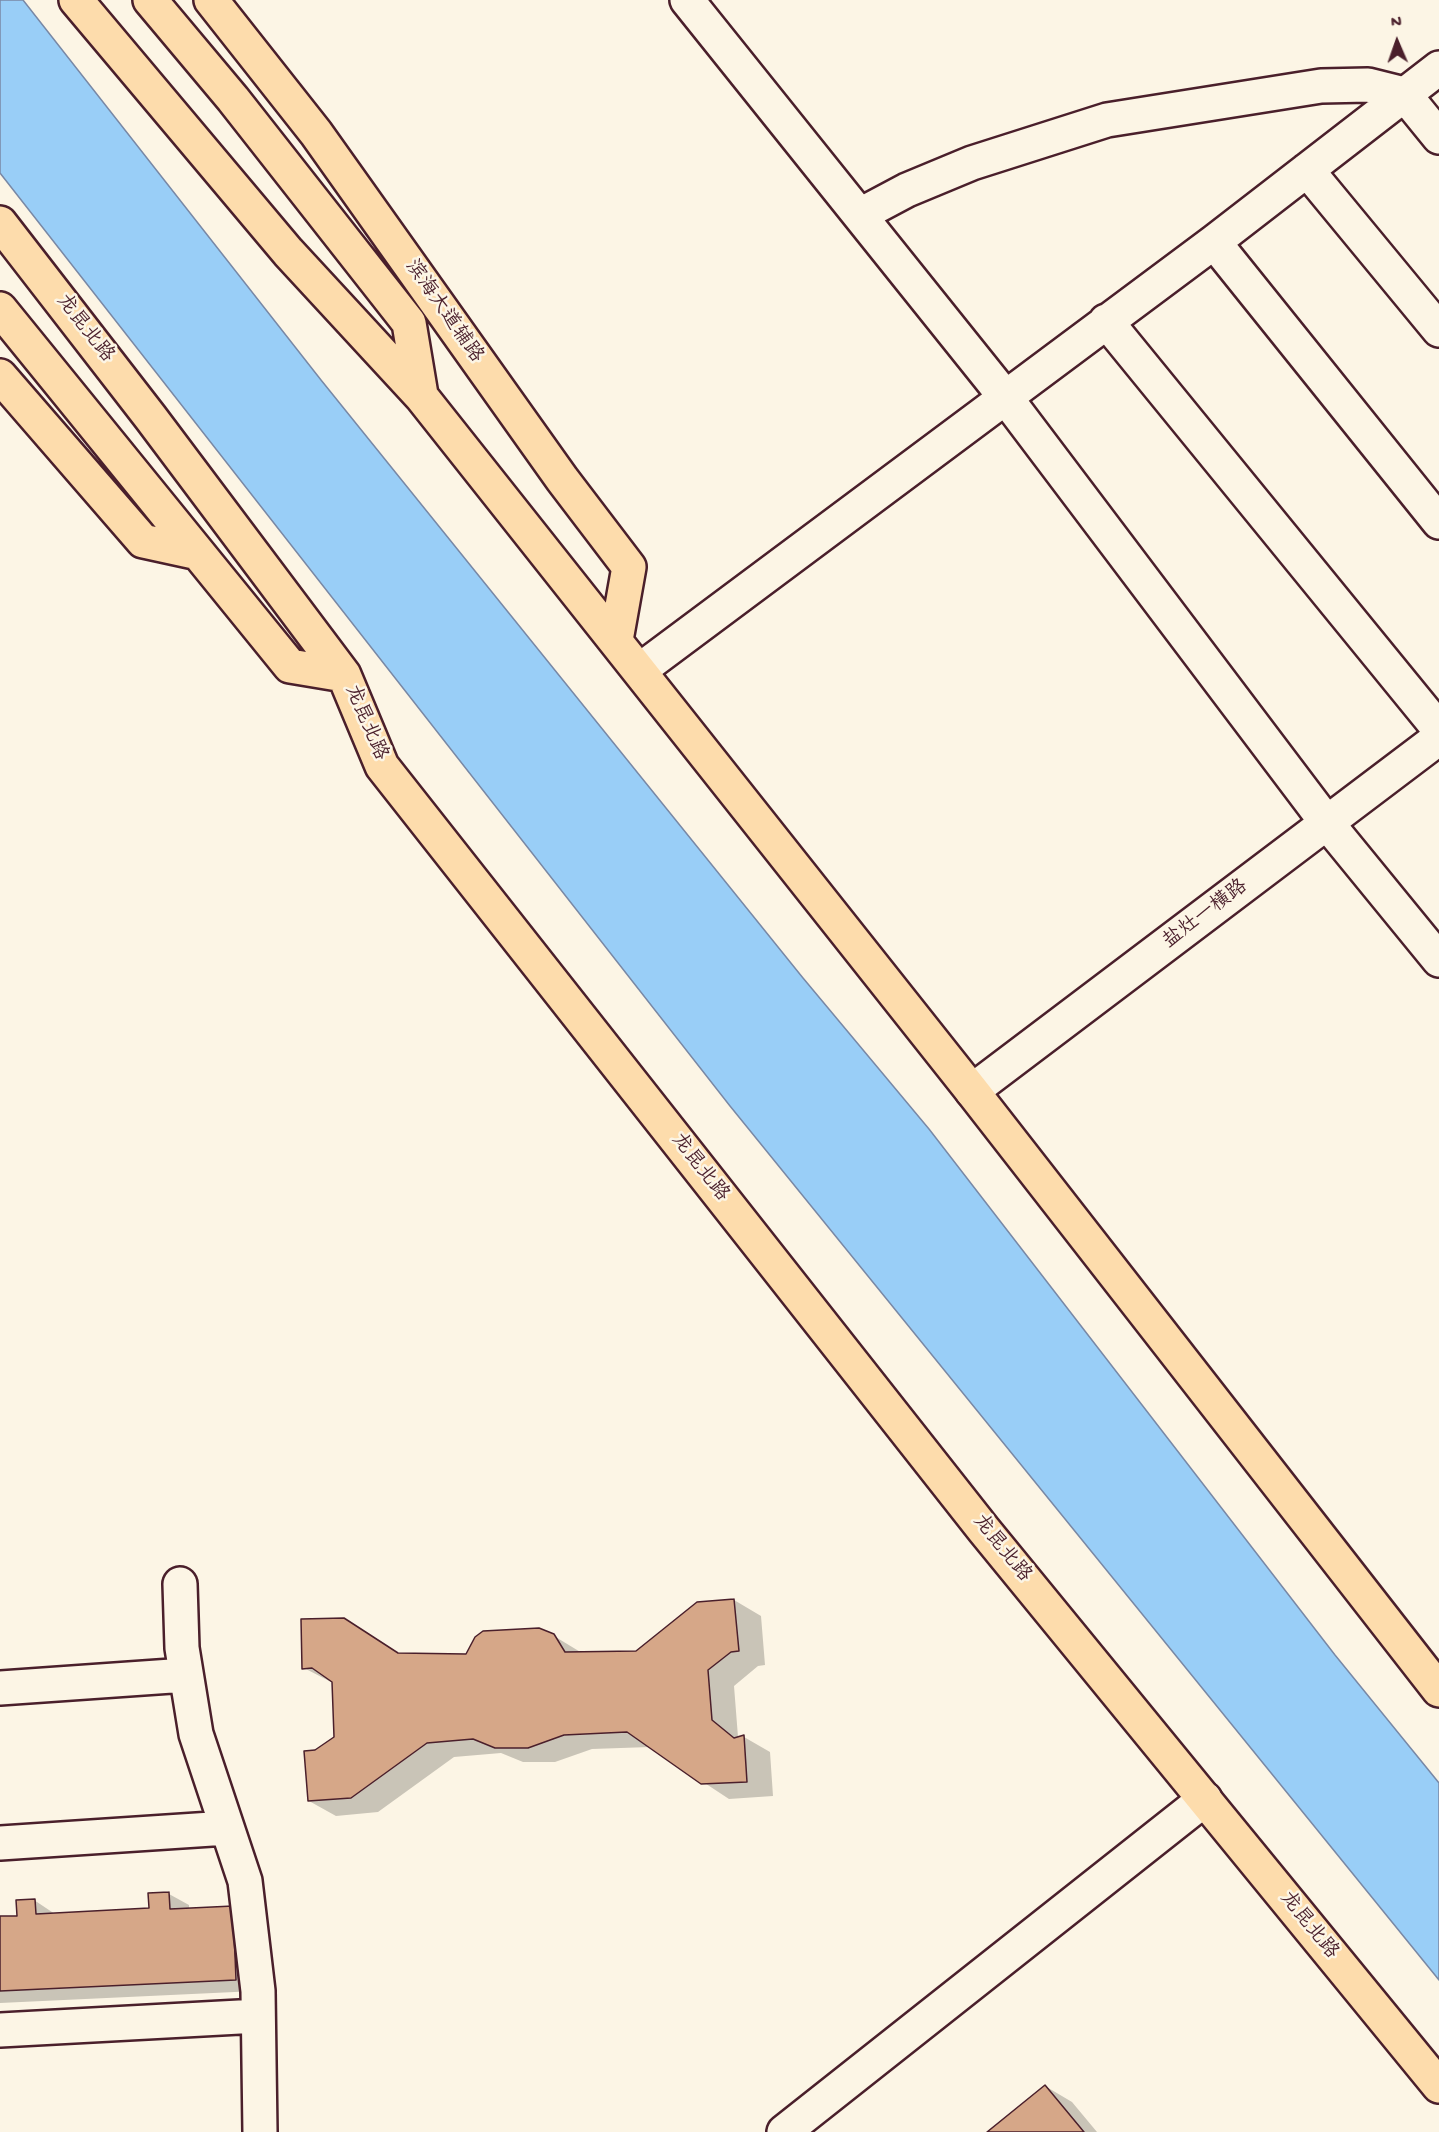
<!DOCTYPE html>
<html>
<head>
<meta charset="utf-8">
<style>
  body { margin:0 }
  #map { position:relative; width:1439px; height:2132px; overflow:hidden; background:#fcf5e5; font-family:"Gochi Hand",sans-serif }
  canvas { display:block }
  .north { position:absolute; left:1367px; top:12px; width:60px; height:60px; -webkit-text-stroke:4px #fcf5e5; paint-order:stroke; rotate:358deg; font-size:16px; font-weight:700; line-height:24px; text-align:center; color:#4a1f2b }
  .north::after { content:''; display:block; margin:auto; width:21px; height:27px; background:#4a1f2b; clip-path:polygon(50% 0,100% 100%,50% 72%,0 100%) }
</style>
</head>
<body>
<div id="map">
<canvas width="1439" height="2132"></canvas>
<div class="north">N</div>
</div>
<script>
const context = document.querySelector('canvas').getContext('2d');
context.lineJoin = 'round';
function fillPath(path, color) { context.fillStyle = color; context.fill(path, 'evenodd'); }
const shape = rows => new Path2D(rows.map(r => 'M' + r).join(''));
function trace(path, color, width, dash) { context.strokeStyle = color; context.lineWidth = width; context.lineCap = dash ? 'butt' : 'round'; context.setLineDash(dash || []); context.stroke(path); }
function drawText(font, color, halo, rows, align = 'center') {
  context.font = font + ' "Gochi Hand","LXGW WenKai TC",sans-serif'; context.lineWidth = 5; context.setLineDash([]); context.textBaseline = 'middle'; context.strokeStyle = halo; context.fillStyle = color; for (const [text, x, y, turn = 0] of rows) {
    context.save(); context.translate(x, y); context.rotate((+turn || 0) * Math.PI / 180); context.textAlign = isNaN(turn) ? turn : align; if (halo) context.strokeText(text, 0, 0); context.fillText(text, 0, 0); context.restore();
  }
}
const water = shape([
  [0,0,23,0,321,380,803,978,929,1129,1335,1655,1439,1783,1439,1980,730,1106,0,173,0,0]
]);
fillPath(water, '#99cef7');
trace(water, '#7988a5', 1.5);
fillPath(shape([
  [734,1600,761,1616,765,1665,758,1666,734,1686,738,1737,744,1737,770,1752,773,1796,729,1799,650,1747,592,1749,555,1762,523,1762,501,1753,454,1757,378,1812,336,1816,309,1801,316,1751,336,1737,333,1683,304,1668,401,1655,467,1656,554,1636,582,1653,636,1652],
  [169,1894,189,1905,189,1909,233,1907,256,1991,0,2003,0,1918,18,1917,34,1900,55,1914,150,1910],
  [1045,2086,1072,2102,1097,2132,989,2132]
]), '#0003');
const building = shape([
  [734,1599,739,1651,731,1652,708,1670,712,1720,734,1738,744,1735,747,1782,701,1784,627,1732,564,1735,528,1748,495,1748,473,1739,427,1743,351,1798,308,1801,304,1751,315,1750,334,1737,332,1682,312,1668,302,1669,301,1619,344,1618,398,1653,466,1654,475,1637,483,1631,539,1628,554,1634,565,1652,636,1651,697,1602,734,1599],
  [169,1892,170,1909,233,1906,236,1980,0,1991,0,1916,17,1916,16,1900,35,1899,36,1914,149,1908,148,1893,169,1892],
  [1045,2085,1084,2132,987,2132,1045,2085]
]);
fillPath(building, '#d6a788');
trace(building, '#4a1f2b', 1.5);
const minor = shape([
  [687,0,1006,398,1327,823,1439,960],
  [1307,170,1439,330],
  [860,215,907,190,972,163,1107,120,1321,86,1368,85,1404,94,1439,137],
  [1214,242,1439,522],
  [1106,321,1439,729],
  [640,670,1214,242,1439,68],
  [180,1584,182,1648,196,1734,245,1881,258,1991,260,2132],
  [0,1688,186,1675],
  [0,1843,227,1828],
  [0,2030,258,2016]
]);
const tertiary = shape([
  [972,1091,1439,738],
  [784,2132,1205,1799]
]);
const trunk = shape([
  [76,0,288,252,421,396,972,1091,1439,1690],
  [150,0,233,99,409,323,421,395],
  [211,0,316,133,562,479,629,567,616,640],
  [0,223,151,418,344,675,382,766,984,1530,1439,2086],
  [0,309,290,666,344,675],
  [0,376,143,541,198,553]
]);
trace(minor, '#4a1f2b', 38);
trace(tertiary, '#4a1f2b', 38);
trace(trunk, '#4a1f2b', 38);
trace(minor, '#fcf5e5', 33);
trace(tertiary, '#fcf5e5', 33);
trace(trunk, '#fddcac', 33);
drawText('20px', '#4a1f2b', '#fcf5e5', [
  ["滨海大道辅路",443,312,55],
  ["龙昆北路",84,329,52],
  ["龙昆北路",365,723,67],
  ["盐灶一横路",1206,915,-37],
  ["龙昆北路",699,1168,52],
  ["龙昆北路",1001,1549,51],
  ["龙昆北路",1308,1926,51]
]);
</script>
</body>
</html>
